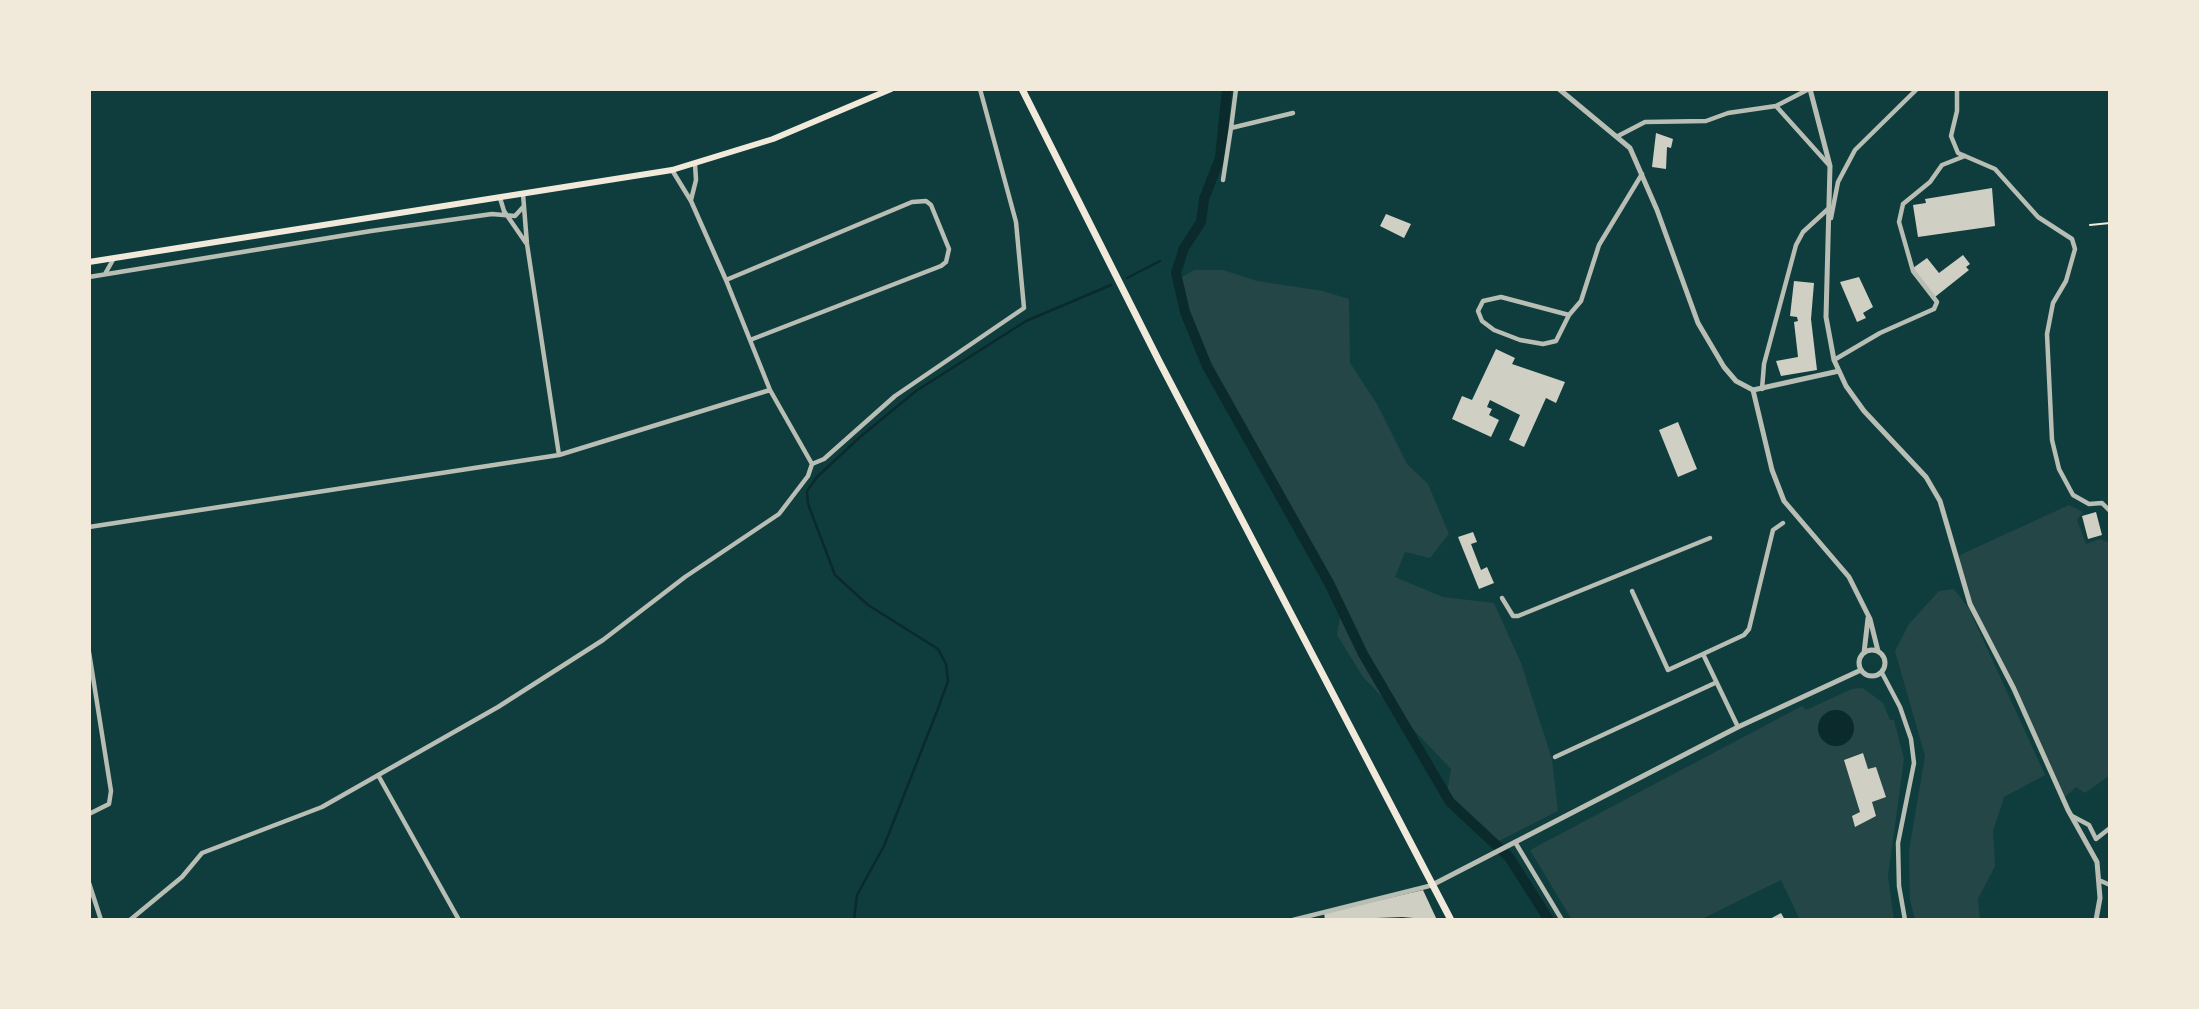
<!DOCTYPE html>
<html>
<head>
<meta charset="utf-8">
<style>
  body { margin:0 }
  #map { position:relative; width:2199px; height:1009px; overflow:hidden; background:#0f3d3e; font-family:"Exo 2",sans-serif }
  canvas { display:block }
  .frame { position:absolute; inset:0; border:91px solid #f1e9da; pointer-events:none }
</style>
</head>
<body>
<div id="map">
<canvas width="2199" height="1009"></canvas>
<div class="frame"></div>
</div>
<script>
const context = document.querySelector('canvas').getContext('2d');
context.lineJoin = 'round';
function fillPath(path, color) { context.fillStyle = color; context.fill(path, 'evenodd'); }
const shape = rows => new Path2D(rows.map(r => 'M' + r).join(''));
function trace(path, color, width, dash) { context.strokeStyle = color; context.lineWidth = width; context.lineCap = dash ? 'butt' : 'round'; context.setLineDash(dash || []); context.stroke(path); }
fillPath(shape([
  [1194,270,1223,270,1257,281,1323,291,1349,299,1350,363,1377,404,1407,464,1428,484,1449,534,1430,558,1405,552,1395,577,1443,597,1494,603,1521,663,1552,759,1558,811,1489,846,1470,817,1447,793,1451,769,1363,677,1337,635,1342,606,1270,468,1259,464,1234,404,1218,385,1193,330,1177,280],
  [2069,505,2083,512,2077,520,2086,544,2100,539,2110,543,2110,775,2085,793,2076,787,2064,798,2014,689,1970,604,1958,562,1960,555],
  [1954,589,1969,609,2045,775,2004,797,1993,831,1995,866,1978,899,1980,920,1915,920,1910,900,1909,851,1925,756,1895,651,1909,624,1939,591],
  [1863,688,1883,703,1890,720,1894,720,1904,759,1888,876,1894,920,1800,920,1781,880,1700,920,1572,920,1530,850,1802,706,1806,710,1852,689]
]), '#244646');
fillPath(shape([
  '1818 728a18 18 0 1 1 36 0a18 18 0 1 1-36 0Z'
]), '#0a2a2b');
trace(shape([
  [1127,278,1160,261],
  [854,920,857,895,884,846,939,706,948,681,946,664,938,649,868,605,835,575,808,504,807,491,817,477,860,437,916,391,1026,321,1111,285]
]), '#0a2a2b', 2.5);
trace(shape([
  [1227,89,1220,158,1204,199,1201,222,1184,248,1176,273,1185,312,1207,366,1329,583,1363,654,1450,802,1509,857,1549,920]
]), '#0a2a2b', 10);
fillPath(shape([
  [1656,133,1673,139,1671,148,1667,147,1666,169,1652,167],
  [1992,188,1995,226,1918,237,1913,205,1926,203,1925,199],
  [1386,214,1411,224,1404,238,1380,226],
  [1963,255,1970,264,1966,267,1969,270,1935,297,1913,268,1927,258,1939,273],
  [1859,277,1873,307,1863,313,1866,318,1857,322,1840,282],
  [1794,281,1814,283,1811,319,1817,370,1781,376,1776,361,1798,357,1794,322,1798,321,1797,317,1790,316],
  [1496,349,1515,358,1512,364,1565,382,1556,403,1546,398,1524,447,1509,440,1520,415,1490,400,1487,407,1492,409,1489,415,1499,420,1491,437,1452,419,1462,396,1472,400],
  [1678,422,1697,469,1678,477,1659,430],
  [2096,512,2102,535,2088,539,2082,516],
  [1473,532,1477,542,1471,544,1481,570,1487,567,1494,583,1479,589,1458,537],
  [1863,753,1868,769,1876,767,1886,797,1872,802,1876,816,1855,827,1852,816,1860,812,1844,760],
  [1423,890,1437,920,1402,917,1325,920,1324,913],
  [1781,913,1785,920,1768,920]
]), '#cfcfc3');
trace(shape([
  [2090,225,2110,223]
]), '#f1e9da', 2);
trace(shape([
  [1236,89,1231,128,1293,113],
  [1957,89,1957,111,1951,136,1958,153,1995,169,2038,217,2072,239,2075,249,2066,281,2053,303,2047,334,2052,440,2059,469,2073,495,2089,504,2102,503,2110,511],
  [1776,106,1829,165],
  [1618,136,1645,122,1706,121,1728,113,1776,106,1809,89],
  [672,170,691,201,726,280,770,390,812,464],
  [1223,180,1231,128],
  [523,194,527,244,559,455],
  [500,198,504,211,526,243],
  [691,200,696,180,695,164],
  [1831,218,1838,182,1855,150,1917,89],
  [105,274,114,258],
  [89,277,371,231,492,214,515,216,524,206],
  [726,280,912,202,926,201,931,205,949,249,946,262,941,266,750,340],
  [1569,315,1501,297,1483,301,1478,311,1482,321,1494,330,1520,340,1543,344,1556,341,1569,315,1581,301,1599,245,1642,174],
  [1834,360,1880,333,1934,309,1937,302,1913,271,1899,222,1903,204,1930,182,1942,165,1965,156],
  [1762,389,1764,364,1796,245,1803,232,1828,209],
  [812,464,824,459,895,396,1024,308,1016,222,980,89],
  [89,527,559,455,770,390],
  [1632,591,1668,670,1703,654,1738,727],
  [1502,598,1513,616,1518,616,1710,538],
  [89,652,111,791,109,804,89,814],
  [1703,654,1744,635,1749,629,1773,530,1783,523],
  [1882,673,1900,707,1911,739,1914,763,1898,843,1899,886,1905,920],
  [1555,757,1715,683],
  [378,775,459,920],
  [2072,816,2089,825,2096,839,2110,828],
  [1515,842,1562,920],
  [2101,881,2110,885],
  [89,883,101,920],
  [130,920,182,877,202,853,322,807,498,707,603,640,685,577,779,514,808,476,812,464],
  [1293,920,1433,885]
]), '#b8beb3', 4.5);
trace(shape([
  [1559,89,1630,148,1657,210,1698,323,1724,367,1736,381,1753,390],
  [1810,89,1830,166,1826,317,1834,360,1846,386,1864,411,1926,477,1940,501,1970,604,2014,689,2068,810,2097,862,2100,898,2096,920],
  [1753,390,1772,470,1784,501,1849,577,1870,619,1878,651],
  [1753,390,1839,371],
  '1859 663a13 13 0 1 1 26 0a13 13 0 1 1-26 0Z',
  [1864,653,1868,618],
  [1434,884,1738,727,1861,670]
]), '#b8beb3', 5);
trace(shape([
  [89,262,672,170,773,139,891,89]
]), '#f1e9da', 6);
trace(shape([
  [1022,89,1159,361,1451,920]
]), '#f1e9da', 7);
</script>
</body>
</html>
